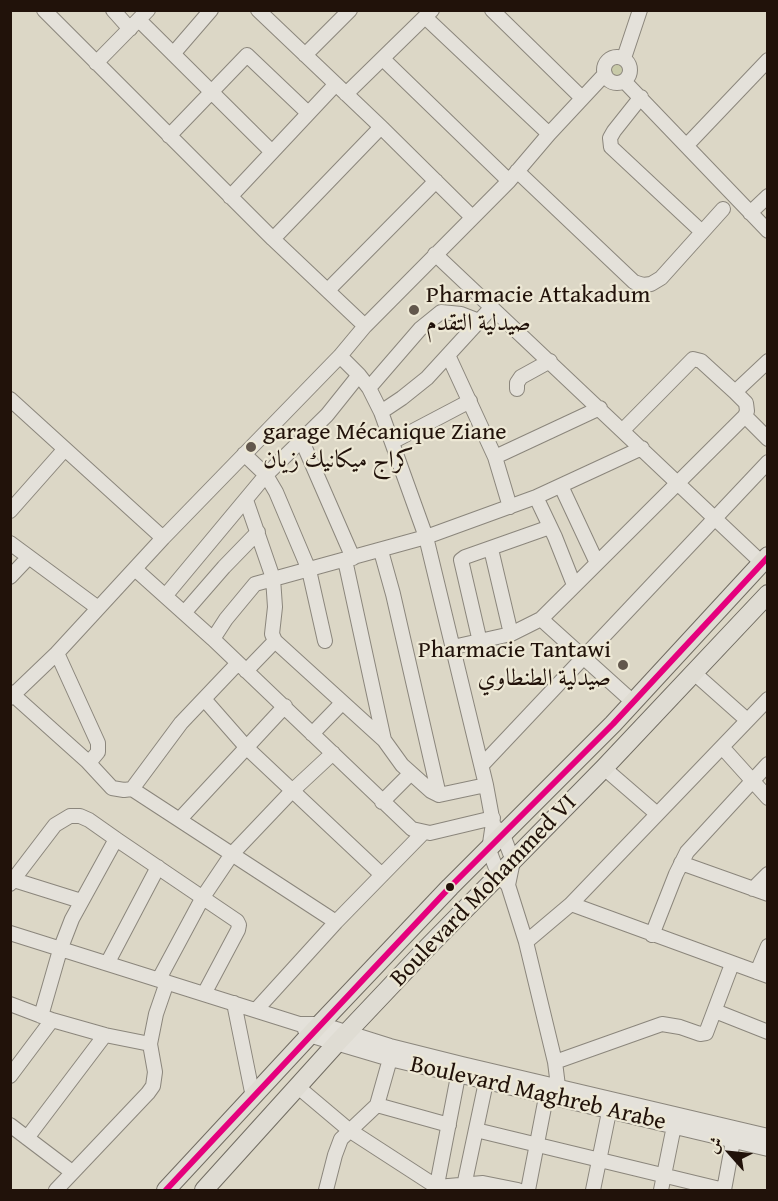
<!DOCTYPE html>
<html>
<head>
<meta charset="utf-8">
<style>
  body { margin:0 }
  #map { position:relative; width:778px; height:1201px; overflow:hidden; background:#dcd7c6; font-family:"Gentium Book Plus",Amiri,serif }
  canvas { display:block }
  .frame { position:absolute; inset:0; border:12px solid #21120a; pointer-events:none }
  .north { position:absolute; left:700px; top:1123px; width:60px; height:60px; -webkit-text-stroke:4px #ede8d5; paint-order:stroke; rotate:297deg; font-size:16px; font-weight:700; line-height:24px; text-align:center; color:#21120a }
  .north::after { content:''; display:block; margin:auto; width:21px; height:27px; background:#21120a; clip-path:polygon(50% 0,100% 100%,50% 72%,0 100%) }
</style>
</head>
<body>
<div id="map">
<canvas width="778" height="1201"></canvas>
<div class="frame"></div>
<div class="north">ش</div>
</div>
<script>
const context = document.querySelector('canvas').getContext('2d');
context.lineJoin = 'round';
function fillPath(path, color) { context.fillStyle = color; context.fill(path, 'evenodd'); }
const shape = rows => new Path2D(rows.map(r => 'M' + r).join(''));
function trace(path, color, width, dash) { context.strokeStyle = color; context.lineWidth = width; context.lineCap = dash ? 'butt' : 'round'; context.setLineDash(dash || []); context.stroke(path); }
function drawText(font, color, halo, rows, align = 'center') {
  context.font = font + ' "Gentium Book Plus",Amiri,serif'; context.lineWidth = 4.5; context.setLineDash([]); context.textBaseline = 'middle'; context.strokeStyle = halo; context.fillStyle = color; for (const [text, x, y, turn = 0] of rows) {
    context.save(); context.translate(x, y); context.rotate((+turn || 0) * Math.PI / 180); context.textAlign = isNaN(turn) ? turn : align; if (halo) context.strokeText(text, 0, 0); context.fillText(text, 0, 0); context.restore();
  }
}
fillPath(shape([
  '608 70a10 10 0 1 1 20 0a10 10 0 1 1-20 0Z'
]), '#c8caa8');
const minor = shape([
  [44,10,273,239],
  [113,10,130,29],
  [258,10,381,127,472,217],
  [492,10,582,98],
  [425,17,549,134],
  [139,20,272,152],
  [173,54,211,10],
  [305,55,350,10],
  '604 70a13 13 0 1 1 26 0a13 13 0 1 1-26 0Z',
  [624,58,640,10],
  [383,59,509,181],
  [96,63,148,10],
  [624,81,768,231],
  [346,94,432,10],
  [641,97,614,131,610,138,611,147,702,232],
  [169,136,247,55,308,113],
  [687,145,768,60],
  [517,171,634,282,643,285,651,284,661,278,723,209],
  [230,197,335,85],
  [750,213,768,196],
  [435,254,761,562],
  [328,290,436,181],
  [365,326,273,239,381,127],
  [448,355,495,457,510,507],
  [340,356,359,375,369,388,381,412,426,537,486,785,493,823,489,850,499,876,508,885],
  [369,388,420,329,441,312,461,314,479,321],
  [517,389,517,383,521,377,550,361],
  [735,392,746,403,747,411,745,416],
  [10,399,163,538],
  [381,412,402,398,427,378,492,307],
  [623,430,693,359,701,361,735,392,768,361],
  [302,441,353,558],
  [392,442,470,401],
  [244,454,266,475,276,492,309,570,325,641],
  [495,457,600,408],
  [561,486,597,563],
  [536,497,555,537,574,585],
  [246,500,273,578,275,607,272,634,275,641,384,740,402,765,431,791,439,795,486,785],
  [10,511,64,450],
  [10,543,98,608],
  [491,549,511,634],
  [381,551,393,594,439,795],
  [345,560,384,740],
  [135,569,213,639,412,829,430,833,493,818],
  [10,577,28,558],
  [166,595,266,475,327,415,359,375],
  [184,613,224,567,258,532],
  [541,619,633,702],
  [213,639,226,619,255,584,426,537,536,497,642,448],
  [480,642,461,560,465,557,550,527],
  [453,647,511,634,541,619,745,416,768,439],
  [57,653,98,743,98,752,93,758,87,761],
  [246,671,275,641],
  [693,672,747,720],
  [10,692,87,761,112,788,124,790,132,789,181,723,238,663],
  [10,698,57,653,163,538,340,356,365,326,509,181,549,134,605,74],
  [204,699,247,748,382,875],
  [312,734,342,703],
  [722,747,768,798],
  [482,765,768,462],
  [604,768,656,813],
  [132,789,336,922],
  [382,802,411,773],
  [180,819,285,706],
  [498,829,503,835,513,861,508,885,526,942,555,1062,558,1086,556,1094],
  [116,839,237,921,239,925,238,930,204,994],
  [681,863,768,894],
  [14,880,81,901],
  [10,884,55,825,70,816,80,816,89,820,116,839,72,919,60,950,41,1016],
  [753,889,768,874],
  [571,904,768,976],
  [10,933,299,1024,320,1024,390,1046,462,1064,768,1136],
  [652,935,676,874,687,852,768,764],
  [526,942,571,904,768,699],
  [108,962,158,867],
  [757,972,768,946],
  [159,979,203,897,232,854,291,792,333,753],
  [234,1003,253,1097],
  [10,1004,52,1020,105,1035,150,1044],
  [256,1010,336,922,423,833],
  [715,1011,768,1032],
  [305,1030,309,1035,390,1059,768,1149],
  [555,1062,662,1024,680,1027,700,1034,706,1033,732,964],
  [10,1076,52,1020],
  [298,1087,349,1130,437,1187,483,1183,518,1190],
  [377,1105,449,1125],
  [10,1125,72,1172],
  [476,1130,724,1190],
  [27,1138,105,1035],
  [56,1190,148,1093,153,1086,155,1072,150,1044,156,1014,167,982],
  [326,1190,335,1155,341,1139,377,1105,390,1059],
  [436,1190,458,1076],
  [461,1190,464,1186,486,1082],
  [528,1190,546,1097],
  [593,1190,609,1112],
  [661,1190,674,1126],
  [724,1190,733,1141]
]);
const major = shape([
  [166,1190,320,1024,450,887,613,724,768,556],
  [204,1190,336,1044,423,952,604,768,768,594]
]);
trace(minor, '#8b867c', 16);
trace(major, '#716c62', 20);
trace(minor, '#e4e1da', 14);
trace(major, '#dfdcd3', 18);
trace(shape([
  [166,1190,450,887,613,724,768,557]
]), '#e5007d', 6);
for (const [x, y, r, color] of [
  [414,310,6,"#62574c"],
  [251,447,6,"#62574c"],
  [623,665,6,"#62574c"],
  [450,887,5,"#21120a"]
]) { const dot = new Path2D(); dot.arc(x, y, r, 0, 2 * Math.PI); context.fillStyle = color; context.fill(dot); trace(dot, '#ede8d5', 2); }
drawText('24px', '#21120a', '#ede8d5', [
  ["Pharmacie Attakadum",426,296],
  ["صيدلية التقدم",426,324],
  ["garage Mécanique Ziane",263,433],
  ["كراج ميكانيك زيان",263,461],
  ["Pharmacie Tantawi",611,651,"right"],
  ["صيدلية الطنطاوي",611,679,"right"]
], 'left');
drawText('24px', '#21120a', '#ede8d5', [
  ["Boulevard Mohammed VI",484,891,-46],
  ["Boulevard Maghreb Arabe",538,1094,13]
]);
</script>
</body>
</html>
